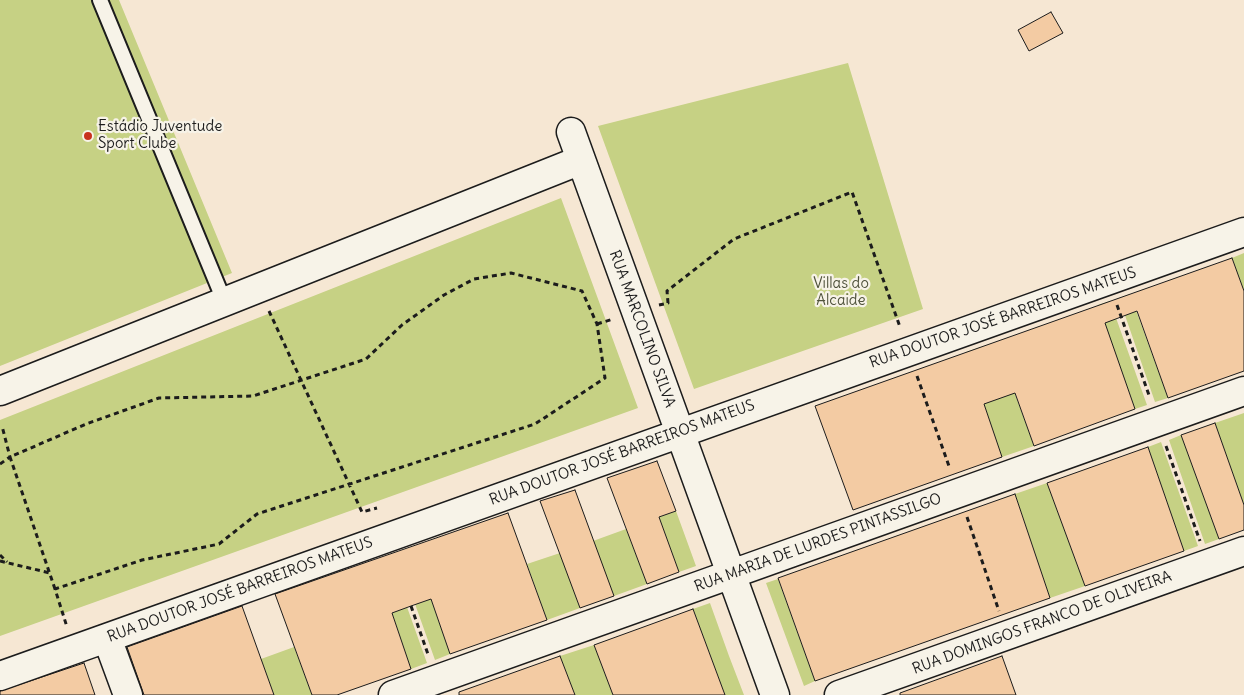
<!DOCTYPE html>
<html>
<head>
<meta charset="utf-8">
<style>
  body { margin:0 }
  canvas { display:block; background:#f6e7d3 }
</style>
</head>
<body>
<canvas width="1244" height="695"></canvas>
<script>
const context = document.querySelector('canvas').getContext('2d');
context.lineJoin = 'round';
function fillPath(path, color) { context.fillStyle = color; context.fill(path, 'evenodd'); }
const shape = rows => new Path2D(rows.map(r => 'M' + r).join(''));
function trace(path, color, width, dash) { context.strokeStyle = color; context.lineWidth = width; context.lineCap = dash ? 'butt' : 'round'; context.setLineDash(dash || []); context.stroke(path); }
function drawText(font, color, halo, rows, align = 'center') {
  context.font = font + ' Delius,sans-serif'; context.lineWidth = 4.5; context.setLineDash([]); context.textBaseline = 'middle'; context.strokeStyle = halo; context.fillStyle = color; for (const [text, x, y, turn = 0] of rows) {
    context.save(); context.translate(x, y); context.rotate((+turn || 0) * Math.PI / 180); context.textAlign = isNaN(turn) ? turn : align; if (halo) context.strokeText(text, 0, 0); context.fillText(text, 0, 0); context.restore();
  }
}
fillPath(shape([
  [0,0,119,0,232,273,0,366],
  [848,63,923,309,694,389,598,126],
  [561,198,638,408,0,636,0,420],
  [1244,253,1244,291,1232,258],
  [1130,294,1168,398,1155,402,1119,298],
  [1110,301,1147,405,1135,409,1098,305],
  [996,342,1034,446,1002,457,966,352],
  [1244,413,1244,505,1215,423],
  [1181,435,1219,539,1205,544,1169,440],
  [1161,442,1198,546,1184,551,1148,447],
  [1047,483,1085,586,1050,598,1015,494],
  [676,511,696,566,679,572,659,517],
  [626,529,647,584,614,596,593,541],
  [560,553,580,608,547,620,527,564],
  [778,579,815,681,804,686,766,583],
  [431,599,450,654,435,660,415,604],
  [710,603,729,656,744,695,725,695,693,609],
  [407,607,427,663,411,669,392,613],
  [594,645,613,695,575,695,560,656],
  [294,647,312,695,274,695,261,659]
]), '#c6d184');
const building = shape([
  [1051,12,1063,33,1029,51,1018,30,1051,12],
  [1232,258,1244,291,1244,371,1168,398,1137,311,1105,323,1135,409,1034,446,1015,393,984,404,1002,457,853,510,815,406,1232,258],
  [1215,423,1244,505,1244,530,1219,539,1181,435,1215,423],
  [1148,447,1184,551,1085,586,1047,483,1148,447],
  [657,461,676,511,659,517,679,572,647,584,607,478,657,461],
  [575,490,614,596,580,608,540,501,575,490],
  [1015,494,1050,598,815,681,778,578,1015,494],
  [508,513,547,620,450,654,431,599,411,606,392,613,411,669,337,695,312,695,275,594,508,513],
  [242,606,274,695,144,695,127,647,242,606],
  [693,609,725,695,613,695,594,645,693,609],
  [560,656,575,695,459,695,459,692,560,656],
  [1002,656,1016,695,900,695,900,693,1002,656],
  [84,663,95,695,0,695,0,691,84,663]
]);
fillPath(building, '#f3cba3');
trace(building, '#1c1c1c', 1);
const service = shape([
  [100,0,225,303]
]);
const minor = shape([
  [571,132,775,695],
  [0,391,581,160],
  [107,638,128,695],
  [0,676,1244,232],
  [393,695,1244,391],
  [839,695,1244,551]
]);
trace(service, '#1c1c1c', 18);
trace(minor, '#1c1c1c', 31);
trace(shape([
  [659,305,668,303,667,291,734,239,852,192,900,327],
  [1117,305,1150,398],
  [269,311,362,512,377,508],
  [597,324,613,319],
  [917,376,950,469],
  [1166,446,1200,541],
  [0,464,10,457,2,426],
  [967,517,999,611],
  [0,555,7,562],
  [0,561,50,573],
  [55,589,10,457,86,424,159,398,253,396,366,359,402,325,444,295,474,279,511,273,582,291,597,324,605,378,535,424,257,514,219,544,142,560,55,589,67,627],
  [411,606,429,657]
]), '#1c1c1c', 3, [5, 4]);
trace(service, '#f7f3e8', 14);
trace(minor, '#f7f3e8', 28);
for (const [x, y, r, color] of [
  [88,136,5,"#c8321e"]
]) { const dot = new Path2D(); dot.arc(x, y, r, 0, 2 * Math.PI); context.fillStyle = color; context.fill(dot); trace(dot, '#f7f3e8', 2); }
drawText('15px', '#1c1c1c', '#f7f3e8', [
  ["Estádio Juventude",98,127],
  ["Sport Clube",98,144]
], 'left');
drawText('15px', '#4f523b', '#f7f3e8', [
  ["Villas do",841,284],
  ["Alcaide",841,301]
]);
drawText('15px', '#1c1c1c', '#f7f3e8', [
  ["RUA DOUTOR JOSÉ BARREIROS MATEUS",1003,318,-19],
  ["RUA MARCOLINO SILVA",642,329,70],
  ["RUA DOUTOR JOSÉ BARREIROS MATEUS",622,453,-20],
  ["RUA MARIA DE LURDES PINTASSILGO",818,543,-20],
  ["RUA DOUTOR JOSÉ BARREIROS MATEUS",240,590,-20],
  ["RUA DOMINGOS FRANCO DE OLIVEIRA",1042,623,-20]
]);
</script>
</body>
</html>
